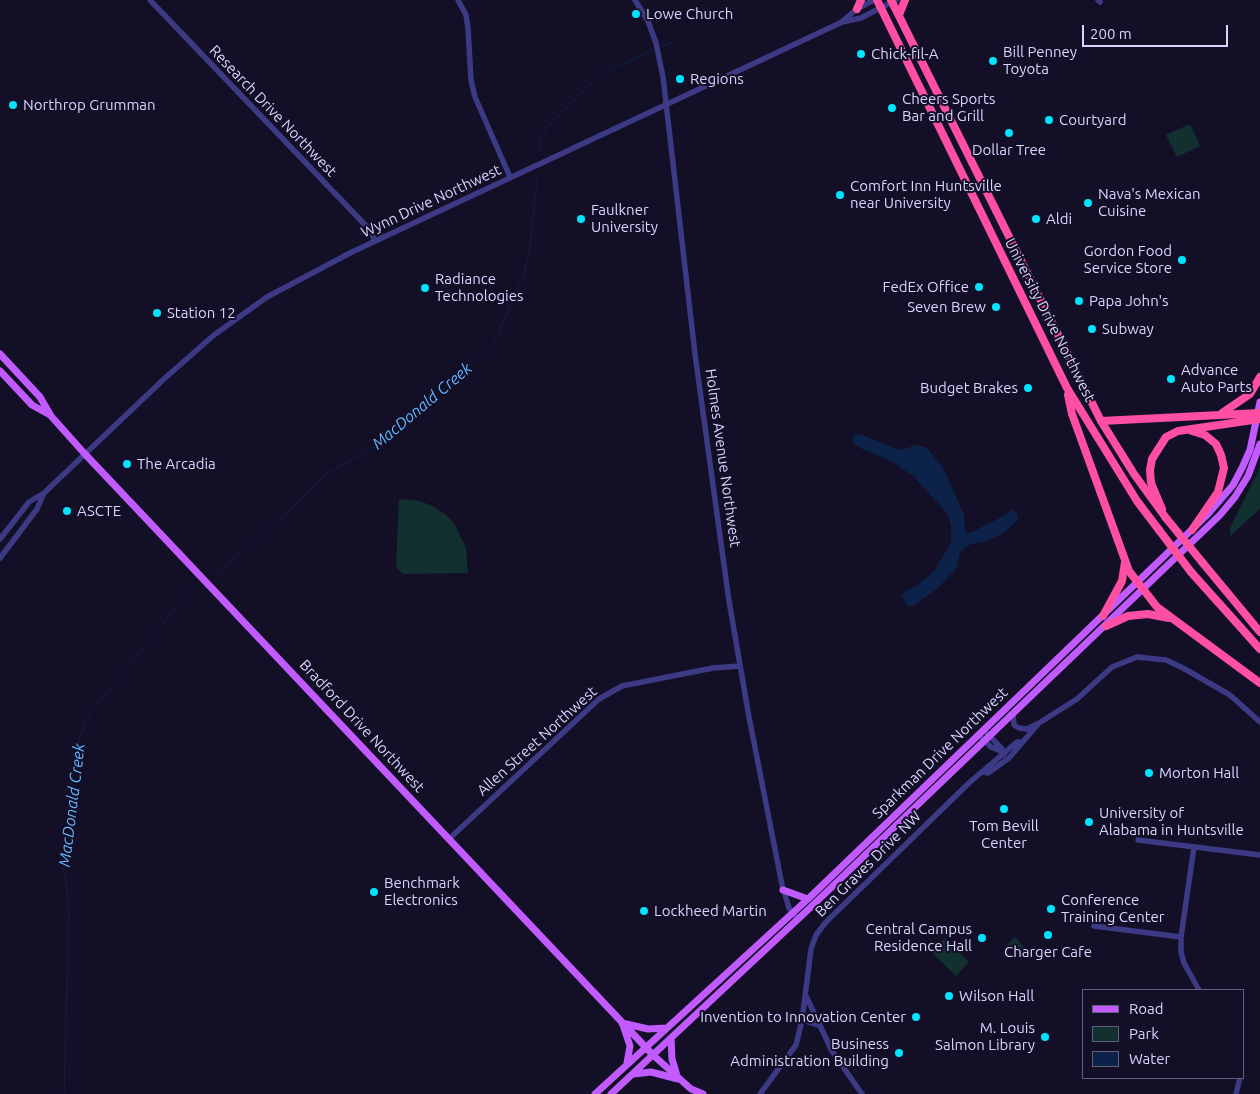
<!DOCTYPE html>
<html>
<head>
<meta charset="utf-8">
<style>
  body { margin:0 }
  #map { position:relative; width:1260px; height:1094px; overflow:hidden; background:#130f26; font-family:Ubuntu,sans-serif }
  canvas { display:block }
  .legend { position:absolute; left:1082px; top:989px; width:162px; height:90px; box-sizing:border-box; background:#130f26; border:1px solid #625e7d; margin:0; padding:6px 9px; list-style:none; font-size:15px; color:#d9d4ff }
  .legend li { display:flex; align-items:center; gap:10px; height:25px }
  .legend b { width:25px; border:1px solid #625e7d }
  .scale { position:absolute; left:1082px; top:25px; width:146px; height:22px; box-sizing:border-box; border:2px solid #d9d4ff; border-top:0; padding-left:6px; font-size:15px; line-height:18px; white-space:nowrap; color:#d9d4ff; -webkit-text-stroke:4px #130f26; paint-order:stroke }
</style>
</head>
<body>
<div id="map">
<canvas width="1260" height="1094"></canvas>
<ul class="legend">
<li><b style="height:6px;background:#c25bff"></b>Road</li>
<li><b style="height:14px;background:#12302f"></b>Park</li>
<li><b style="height:14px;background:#0c2248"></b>Water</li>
</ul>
<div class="scale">200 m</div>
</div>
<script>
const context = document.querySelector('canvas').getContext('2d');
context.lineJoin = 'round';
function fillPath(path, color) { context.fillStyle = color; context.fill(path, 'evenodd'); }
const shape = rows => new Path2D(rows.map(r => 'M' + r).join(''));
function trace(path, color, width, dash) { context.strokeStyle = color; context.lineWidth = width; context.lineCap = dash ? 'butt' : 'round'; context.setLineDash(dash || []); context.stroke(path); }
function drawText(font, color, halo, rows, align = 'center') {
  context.font = font + ' Ubuntu,sans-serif'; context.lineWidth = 4; context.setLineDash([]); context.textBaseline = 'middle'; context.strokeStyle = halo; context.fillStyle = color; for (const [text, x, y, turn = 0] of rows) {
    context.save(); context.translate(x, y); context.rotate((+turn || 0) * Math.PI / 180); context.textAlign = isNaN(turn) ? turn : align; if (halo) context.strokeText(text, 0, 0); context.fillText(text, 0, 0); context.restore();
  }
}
fillPath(shape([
  [1190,124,1200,146,1177,157,1166,135],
  [1260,467,1260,509,1230,536,1230,528],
  [399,499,420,501,432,506,445,514,454,523,466,548,468,573,403,574,396,567],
  [1015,937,1027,950,1019,958,1007,945],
  [945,938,969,962,956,976,931,952]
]), '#12302f');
fillPath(shape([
  [860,434,900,450,917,445,927,448,944,469,964,515,965,533,972,532,996,520,1012,510,1017,513,1018,520,1003,533,987,541,971,544,960,552,956,569,937,589,913,606,908,606,901,595,924,580,934,571,951,543,951,525,946,512,914,477,893,462,860,448,852,442,853,436]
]), '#0c2248');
trace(shape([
  [661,47,674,41],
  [540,152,540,143,546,128,594,80,605,72,653,50],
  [216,574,291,509,325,475,385,441,489,349,495,341,523,276,529,254,537,180],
  [64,1094,69,912,66,881,62,864,68,807,80,737,84,725,92,711,180,602,196,585]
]), '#0c2248', 1);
trace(shape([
  [150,0,370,230,375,241],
  [458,0,466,15,468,28,471,80,475,97,510,177],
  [635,0,648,21,656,43,663,77,695,354,729,601,749,717,782,885,789,908,798,919],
  [1098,0,1100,2],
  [842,22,861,18,896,0],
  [0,539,29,502,44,493,165,378,214,335,267,297,352,252,840,23,857,9,874,0],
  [0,558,37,509,44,493],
  [1013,715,1014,725,1019,728,1027,729,1037,724],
  [987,733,1002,749,1003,755],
  [982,738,991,747,1005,753],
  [983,772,988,773,1009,758,1039,723,1077,699,1112,667,1137,657,1166,660,1183,668,1230,695,1260,722],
  [450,838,599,699,622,686,713,668,740,666],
  [1138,840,1260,855],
  [1194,847,1181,937,1181,952,1184,963,1199,990],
  [1094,926,1181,937],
  [806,996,832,1051,862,1094],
  [802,1020,818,1025],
  [760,1094,796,1045,802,1020,811,949,816,935,826,922,970,782,1017,742,1021,742],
  [1236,1094,1240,1078]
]), '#3d3a85', 5.5);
trace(shape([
  [0,354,40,397,51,416,84,453,653,1055,691,1089,703,1094],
  [0,371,32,405,50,415],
  [783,890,808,899],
  [622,1023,648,1029,666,1028],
  [623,1025,630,1046,627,1063],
  [634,1074,651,1072,678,1079,672,1059,671,1038],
  [595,1094,809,898,1208,514,1233,485,1242,468,1250,450,1260,402],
  [611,1094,813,905,1220,515,1235,497,1248,476,1260,444]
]), '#c25bff', 7);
trace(shape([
  [877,0,1067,388,1137,501,1159,530],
  [891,0,1101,421,1134,474,1166,518],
  [857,9,861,0],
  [899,15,905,0],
  [1068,395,1072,414,1129,571,1157,607,1260,683],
  [1222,413,1250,394,1260,377],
  [1101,421,1260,413],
  [1192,431,1205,435,1216,444,1221,455,1224,468,1218,492,1192,530],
  [1162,509,1151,483,1150,470,1152,459,1166,437,1178,431,1260,419],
  [1202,562,1260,632],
  [1191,572,1260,649],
  [1103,616,1122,581,1125,562],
  [1106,626,1128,616,1148,614,1169,618]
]), '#ff4fa3', 8);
trace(shape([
  [1166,518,1202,562],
  [1159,530,1191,572]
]), '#ff4fa3', 8);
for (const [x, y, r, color] of [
  [636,14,5,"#00e5ff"],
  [861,54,5,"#00e5ff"],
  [993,61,5,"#00e5ff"],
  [680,79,5,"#00e5ff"],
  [13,105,5,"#00e5ff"],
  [892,108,5,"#00e5ff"],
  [1049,120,5,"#00e5ff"],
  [1009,133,5,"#00e5ff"],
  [840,195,5,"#00e5ff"],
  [1088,203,5,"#00e5ff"],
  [581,219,5,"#00e5ff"],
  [1036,219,5,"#00e5ff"],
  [1182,260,5,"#00e5ff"],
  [979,287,5,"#00e5ff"],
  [425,288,5,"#00e5ff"],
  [1079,301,5,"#00e5ff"],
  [996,307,5,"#00e5ff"],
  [157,313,5,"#00e5ff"],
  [1092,329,5,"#00e5ff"],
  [1171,379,5,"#00e5ff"],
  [1028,388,5,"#00e5ff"],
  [127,464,5,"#00e5ff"],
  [67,511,5,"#00e5ff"],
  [1149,773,5,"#00e5ff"],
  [1004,809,5,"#00e5ff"],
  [1089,822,5,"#00e5ff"],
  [374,892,5,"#00e5ff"],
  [1051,909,5,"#00e5ff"],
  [644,911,5,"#00e5ff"],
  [1048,935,5,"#00e5ff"],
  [982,938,5,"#00e5ff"],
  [949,996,5,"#00e5ff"],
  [916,1017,5,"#00e5ff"],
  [1045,1037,5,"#00e5ff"],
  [899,1053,5,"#00e5ff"]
]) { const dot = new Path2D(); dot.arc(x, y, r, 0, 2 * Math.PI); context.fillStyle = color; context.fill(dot); trace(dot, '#130f26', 2); }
drawText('15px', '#d9d4ff', '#130f26', [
  ["Lowe Church",646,14],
  ["Bill Penney",1003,52],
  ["Toyota",1003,69],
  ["Chick-fil-A",871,54],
  ["Regions",690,79],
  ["Cheers Sports",902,99],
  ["Bar and Grill",902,116],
  ["Northrop Grumman",23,105],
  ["Courtyard",1059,120],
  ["Dollar Tree",1009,150,"center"],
  ["Comfort Inn Huntsville",850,186],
  ["near University",850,203],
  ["Nava's Mexican",1098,194],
  ["Cuisine",1098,211],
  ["Faulkner",591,210],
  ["University",591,227],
  ["Aldi",1046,219],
  ["Gordon Food",1172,251,"right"],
  ["Service Store",1172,268,"right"],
  ["Radiance",435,279],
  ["Technologies",435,296],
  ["FedEx Office",969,287,"right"],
  ["Papa John's",1089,301],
  ["Seven Brew",986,307,"right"],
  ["Station 12",167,313],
  ["Subway",1102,329],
  ["Advance",1181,370],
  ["Auto Parts",1181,387],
  ["Budget Brakes",1018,388,"right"],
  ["The Arcadia",137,464],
  ["ASCTE",77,511],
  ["Morton Hall",1159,773],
  ["University of",1099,813],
  ["Alabama in Huntsville",1099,830],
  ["Tom Bevill",1004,826,"center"],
  ["Center",1004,843,"center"],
  ["Benchmark",384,883],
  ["Electronics",384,900],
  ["Conference",1061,900],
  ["Training Center",1061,917],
  ["Lockheed Martin",654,911],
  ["Central Campus",972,929,"right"],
  ["Residence Hall",972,946,"right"],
  ["Charger Cafe",1048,952,"center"],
  ["Wilson Hall",959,996],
  ["Invention to Innovation Center",906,1017,"right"],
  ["M. Louis",1035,1028,"right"],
  ["Salmon Library",1035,1045,"right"],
  ["Business",889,1044,"right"],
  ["Administration Building",889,1061,"right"]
], 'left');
drawText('15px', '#d9d4ff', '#130f26', [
  ["Research Drive Northwest",273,111,46],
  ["Wynn Drive Northwest",431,201,-25],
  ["University Drive Northwest",1050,320,63],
  ["Holmes Avenue Northwest",723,458,82],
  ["Bradford Drive Northwest",362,726,47],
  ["Allen Street Northwest",537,741,-42],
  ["Sparkman Drive Northwest",940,753,-44],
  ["Ben Graves Drive NW",868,864,-45]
]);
drawText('italic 16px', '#62b6ff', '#130f26', [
  ["MacDonald Creek",422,406,-40],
  ["MacDonald Creek",72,805,-83]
]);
</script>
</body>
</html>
